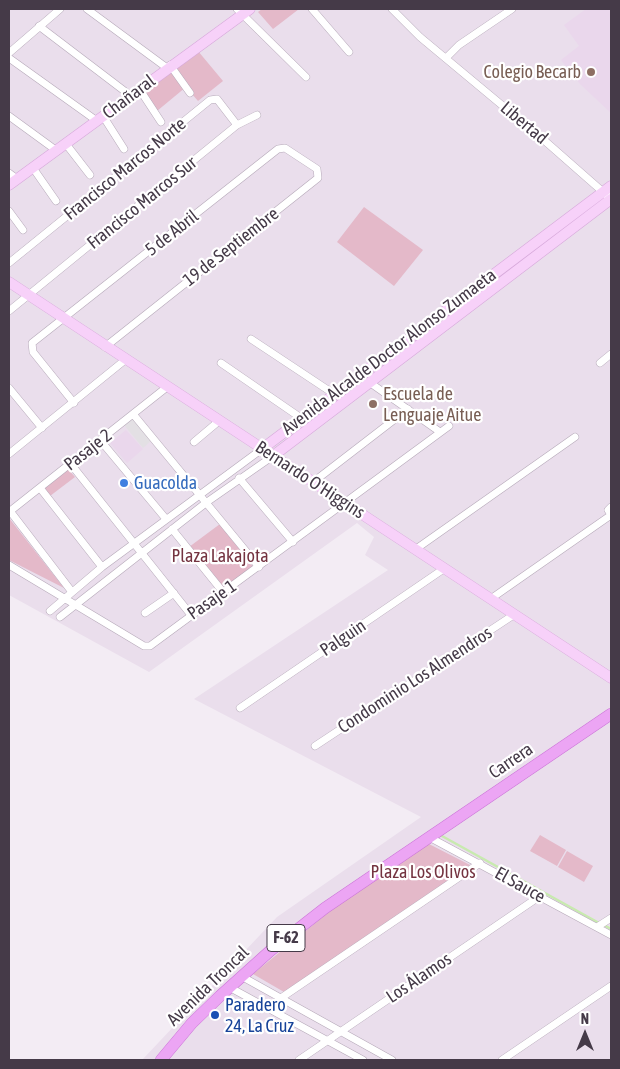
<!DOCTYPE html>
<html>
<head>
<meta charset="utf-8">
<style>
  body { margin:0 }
  #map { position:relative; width:620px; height:1069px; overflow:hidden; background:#f3ecf4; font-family:"Asap Condensed",sans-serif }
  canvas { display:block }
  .frame { position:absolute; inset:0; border:10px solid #453a48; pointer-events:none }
  .north { position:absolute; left:560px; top:1009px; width:50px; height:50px; -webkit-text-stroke:4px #fff; paint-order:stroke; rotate:0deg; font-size:14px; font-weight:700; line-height:20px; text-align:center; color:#453a48 }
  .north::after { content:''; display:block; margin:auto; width:18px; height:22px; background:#453a48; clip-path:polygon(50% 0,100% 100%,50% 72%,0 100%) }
</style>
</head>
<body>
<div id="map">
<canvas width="620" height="1069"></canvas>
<div class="frame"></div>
<div class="north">N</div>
</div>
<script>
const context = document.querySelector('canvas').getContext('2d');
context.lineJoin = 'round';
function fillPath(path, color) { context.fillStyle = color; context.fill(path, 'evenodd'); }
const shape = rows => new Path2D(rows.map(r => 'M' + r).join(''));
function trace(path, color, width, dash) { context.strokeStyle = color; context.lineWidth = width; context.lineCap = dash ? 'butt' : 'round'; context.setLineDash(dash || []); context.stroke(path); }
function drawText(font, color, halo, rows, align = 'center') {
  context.font = font + ' "Asap Condensed",sans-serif'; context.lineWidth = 4.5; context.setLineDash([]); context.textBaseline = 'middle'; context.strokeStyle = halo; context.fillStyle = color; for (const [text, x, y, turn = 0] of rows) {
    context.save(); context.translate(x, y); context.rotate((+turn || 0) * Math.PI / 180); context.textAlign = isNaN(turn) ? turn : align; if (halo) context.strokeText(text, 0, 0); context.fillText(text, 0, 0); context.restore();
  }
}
fillPath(shape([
  [9,9,611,9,611,1060,142,1060,277,917,421,817,194,699,388,570,365,555,374,537,357,523,149,672,9,595]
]), '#eadeec');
fillPath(shape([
  [586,9,611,9,611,113,580,84,561,60,579,46,564,25],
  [126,430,143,449,127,463,110,443]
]), '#ead7ec');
fillPath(shape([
  [262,9,299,9,273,29,258,12],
  [198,51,223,81,198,101,186,87,157,111,144,91],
  [364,207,423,250,394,286,337,242],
  [67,468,75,477,50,496,43,487],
  [9,518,64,588,9,560],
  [220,524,254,568,223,589,189,547],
  [540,835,566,850,557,866,530,851],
  [427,843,472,866,284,992,253,974,335,907],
  [567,851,593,866,584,882,558,867]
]), '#e4b9c9');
fillPath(shape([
  [132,418,151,441,143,448,124,425]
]), '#e3e0e4');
trace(shape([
  [442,836,599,923],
  [604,925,611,929]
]), '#c8eaaf', 2.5);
const street = shape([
  [87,9,167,68],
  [237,9,306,77],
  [312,9,349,52],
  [392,9,420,37,545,141,611,199],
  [39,26,131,96],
  [9,53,60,9],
  [9,58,97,121],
  [446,58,459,45,512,9],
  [170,65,190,93],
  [140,90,161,122],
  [9,116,57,151],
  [103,116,124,149],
  [66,144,90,175],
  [33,168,56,201],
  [9,173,17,179],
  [9,211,23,230],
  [9,263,210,100,217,99,237,125],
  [9,311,237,125,257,115],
  [251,339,334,394],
  [221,363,301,418],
  [600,363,611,354],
  [369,382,440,432],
  [9,388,42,428],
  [74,403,33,352,32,343,278,149,285,148,317,169,318,178,105,347],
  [133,414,259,567],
  [100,440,166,519],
  [194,442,219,421],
  [9,454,125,360],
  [70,463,191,615],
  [239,478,293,542],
  [312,483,408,409],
  [40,488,102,567],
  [10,511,72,592],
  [9,512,167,387],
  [172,529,223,592],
  [416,549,575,437],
  [9,565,144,646,150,646,449,426],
  [492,598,611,515,608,510,611,507],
  [50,611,102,567,262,449],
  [145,613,174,593],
  [60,617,207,502,273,456],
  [240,708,445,568],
  [315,746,515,614],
  [429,837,611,935],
  [597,927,611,918],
  [241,976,392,1060],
  [229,987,363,1060],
  [281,998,480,863],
  [299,1060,540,896],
  [502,1060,611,986]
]);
const secondary = shape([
  [9,185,250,9],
  [9,282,611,678],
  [262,449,611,186],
  [273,456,611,199]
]);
const primary = shape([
  [161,1060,192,1023,220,996,270,951,325,908,611,714]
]);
trace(street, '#b6a9b9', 8);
trace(secondary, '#d7a9db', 11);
trace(primary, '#cc76d8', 12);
trace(street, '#fff', 7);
trace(secondary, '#f7d1f9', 10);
trace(primary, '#eca5f4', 11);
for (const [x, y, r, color] of [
  [591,72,5,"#8d6e63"],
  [373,404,5,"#8d6e63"],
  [124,483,5,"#3f7fe0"],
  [215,1015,5,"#1a4fb4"]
]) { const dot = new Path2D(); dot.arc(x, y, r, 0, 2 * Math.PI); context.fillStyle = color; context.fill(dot); trace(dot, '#fff', 2); }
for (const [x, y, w] of [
  [286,938,38]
]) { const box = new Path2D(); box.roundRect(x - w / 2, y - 13.5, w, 27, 4); context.fillStyle = '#fff'; context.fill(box); trace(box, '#453a48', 1); }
drawText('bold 16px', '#453a48', null, [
  ["F-62",286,938]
]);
drawText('18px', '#785e54', '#fff', [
  ["Colegio Becarb",581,72],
  ["Escuela de",383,394,"left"],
  ["Lenguaje Aitue",383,415,"left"]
], 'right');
drawText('18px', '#453a48', '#fff', [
  ["Chañaral",129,97,-37],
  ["Libertad",524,123,40],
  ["Francisco Marcos Norte",125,169,-39],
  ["Francisco Marcos Sur",142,203,-39],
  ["5 de Abril",172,233,-38],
  ["19 de Septiembre",231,247,-38],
  ["Avenida Alcalde Doctor Alonso Zumaeta",389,352,-37],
  ["Pasaje 2",88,450,-38],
  ["Bernardo O'Higgins",310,480,33],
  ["Pasaje 1",212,600,-35],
  ["Palguin",343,638,-34],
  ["Condominio Los Almendros",415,680,-33],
  ["Carrera",511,761,-34],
  ["El Sauce",520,885,29],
  ["Los Álamos",419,978,-34],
  ["Avenida Troncal",208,986,-44]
]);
drawText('18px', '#366cbe', '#fff', [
  ["Guacolda",134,483]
], 'left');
drawText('18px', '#743340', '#fff', [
  ["Plaza Lakajota",220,556],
  ["Plaza Los Olivos",423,872]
]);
drawText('18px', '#164399', '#fff', [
  ["Paradero",225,1005],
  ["24, La Cruz",225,1026]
], 'left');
</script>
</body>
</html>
